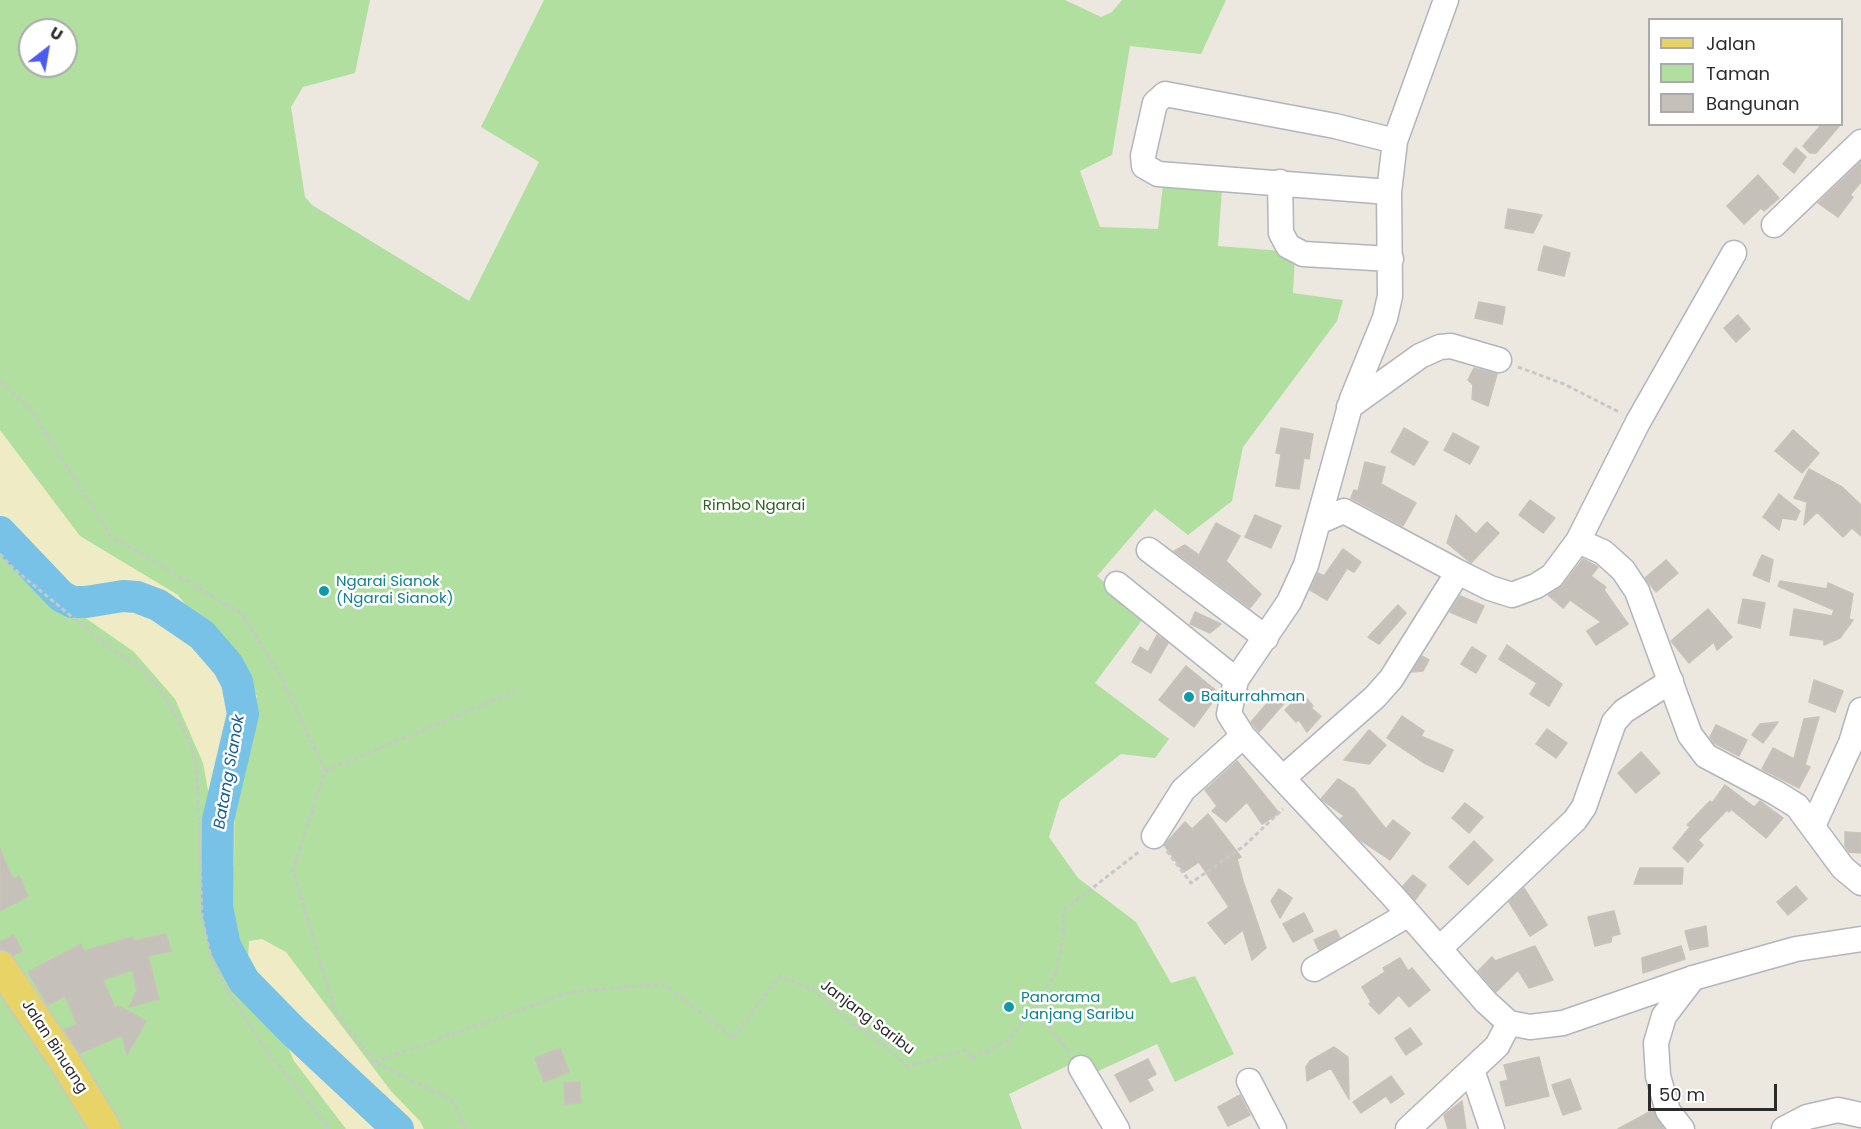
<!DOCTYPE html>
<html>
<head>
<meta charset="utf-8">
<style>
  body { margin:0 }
  #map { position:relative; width:1861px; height:1129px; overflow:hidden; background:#ece7df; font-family:Poppins,sans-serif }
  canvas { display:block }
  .legend { position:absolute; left:1648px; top:18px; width:195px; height:108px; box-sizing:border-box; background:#fff; border:2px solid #aaa; margin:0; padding:8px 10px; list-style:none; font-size:18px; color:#2b2b2b }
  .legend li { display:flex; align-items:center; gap:12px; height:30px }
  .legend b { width:30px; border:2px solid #aaa }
  .north { position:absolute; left:18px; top:18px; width:60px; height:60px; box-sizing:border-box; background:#fff; border:2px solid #aaa; border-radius:50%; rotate:31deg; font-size:16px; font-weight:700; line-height:24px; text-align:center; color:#2b2b2b }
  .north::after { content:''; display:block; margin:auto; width:21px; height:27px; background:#495cef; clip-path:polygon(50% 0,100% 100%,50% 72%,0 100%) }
  .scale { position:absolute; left:1648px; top:1084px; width:129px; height:27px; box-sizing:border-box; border:3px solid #2b2b2b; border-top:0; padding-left:8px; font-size:18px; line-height:21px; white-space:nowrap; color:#2b2b2b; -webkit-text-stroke:4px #fff; paint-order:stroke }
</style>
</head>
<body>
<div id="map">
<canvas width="1861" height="1129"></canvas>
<ul class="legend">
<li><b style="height:8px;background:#e8d367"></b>Jalan</li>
<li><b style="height:16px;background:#b0df9f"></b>Taman</li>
<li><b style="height:16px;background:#c5c1ba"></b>Bangunan</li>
</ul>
<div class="north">U</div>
<div class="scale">50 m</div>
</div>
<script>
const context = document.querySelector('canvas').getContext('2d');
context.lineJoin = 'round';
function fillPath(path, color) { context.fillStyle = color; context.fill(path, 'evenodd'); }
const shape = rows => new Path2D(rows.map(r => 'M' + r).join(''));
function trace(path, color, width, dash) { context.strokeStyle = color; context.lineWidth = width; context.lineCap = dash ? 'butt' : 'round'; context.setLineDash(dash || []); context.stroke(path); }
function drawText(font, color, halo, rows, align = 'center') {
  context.font = font + ' Poppins,sans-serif'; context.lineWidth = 5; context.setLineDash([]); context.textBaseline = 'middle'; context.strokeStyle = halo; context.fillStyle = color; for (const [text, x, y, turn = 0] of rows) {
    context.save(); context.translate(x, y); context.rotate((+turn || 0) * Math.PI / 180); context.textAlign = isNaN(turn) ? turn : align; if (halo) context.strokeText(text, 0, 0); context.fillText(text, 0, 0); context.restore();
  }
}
fillPath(shape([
  [0,0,370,0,355,73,303,87,291,107,305,197,312,205,469,301,539,162,481,127,544,0,1065,0,1101,17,1112,12,1122,0,1226,0,1201,54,1130,46,1112,155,1080,171,1100,227,1158,229,1163,185,1222,188,1218,246,1295,252,1293,293,1343,300,1337,321,1243,447,1232,501,1188,535,1155,509,1097,576,1145,616,1095,683,1169,739,1155,758,1121,754,1060,801,1049,837,1078,878,1136,922,1171,983,1195,976,1234,1054,1175,1082,1157,1044,1083,1078,1073,1063,1009,1094,1022,1129,0,1129],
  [30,30,66,30,66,66,30,66]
]), '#b0df9f');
fillPath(shape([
  [0,430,80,536,178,595,257,696,235,783,234,863,230,885,226,885,224,878,203,763,175,699,134,652,67,605,13,559,0,544],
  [262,939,286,952,391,1091,420,1121,424,1129,346,1129,294,1061,248,959,249,941]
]), '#efebc4');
trace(shape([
  [0,532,61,596,72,602,86,602,123,596,137,597,158,605,202,635,228,665,237,682,243,714,218,820,217,907,225,946,244,981,292,1030,398,1129]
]), '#78c2e7', 32);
const building = shape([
  [1822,124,1841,124,1816,153,1810,153,1803,146,1822,124],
  [1796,148,1806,157,1794,173,1783,164,1796,148],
  [1861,162,1861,182,1850,195,1853,197,1838,217,1818,203,1861,162],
  [1758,175,1779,198,1764,211,1761,208,1744,224,1727,206,1758,175],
  [1508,209,1542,215,1533,233,1505,228,1508,209],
  [1544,246,1570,253,1564,276,1538,270,1544,246],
  [1479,302,1505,307,1502,324,1475,318,1479,302],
  [1738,315,1750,329,1736,342,1724,328,1738,315],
  [1474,368,1497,374,1488,406,1472,399,1473,385,1468,380,1474,368],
  [1281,428,1313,434,1309,459,1304,458,1299,489,1276,486,1281,454,1276,453,1281,428],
  [1404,428,1428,442,1414,465,1391,452,1404,428],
  [1793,430,1819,453,1802,473,1775,451,1793,430],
  [1453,433,1479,447,1470,464,1444,450,1453,433],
  [1365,462,1385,467,1381,484,1416,503,1403,526,1351,498,1354,490,1358,491,1365,462],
  [1809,469,1842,487,1861,505,1861,536,1852,528,1843,537,1817,512,1804,525,1807,502,1794,498,1809,469],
  [1779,494,1800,511,1796,520,1782,518,1779,530,1763,517,1779,494],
  [1530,500,1555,518,1543,533,1519,515,1530,500],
  [1255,515,1281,526,1271,548,1245,537,1255,515],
  [1456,515,1476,534,1487,522,1499,533,1471,563,1447,543,1456,515],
  [1216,523,1240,536,1226,561,1261,594,1250,608,1174,551,1185,545,1199,555,1216,523],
  [1343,549,1361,562,1354,572,1342,566,1346,570,1327,600,1310,590,1318,573,1324,576,1343,549],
  [1762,555,1773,560,1769,582,1753,575,1762,555],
  [1583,559,1598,567,1591,576,1606,587,1604,590,1628,624,1596,645,1587,631,1601,622,1570,600,1563,608,1548,595,1563,585,1583,559],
  [1666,560,1678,573,1656,592,1645,578,1666,560],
  [1780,581,1827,589,1828,583,1853,594,1849,619,1853,620,1840,638,1824,645,1824,640,1790,635,1794,609,1832,616,1834,610,1778,586,1780,581],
  [1460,596,1484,606,1476,623,1450,612,1460,596],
  [1743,599,1765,603,1760,628,1738,623,1743,599],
  [1398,605,1406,613,1379,644,1368,637,1398,605],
  [1708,609,1732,637,1717,650,1714,642,1689,663,1671,641,1708,609],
  [1195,612,1221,624,1210,633,1190,624,1195,612],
  [1157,635,1168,643,1151,673,1132,662,1140,647,1148,652,1157,635],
  [1507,645,1562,684,1549,706,1530,694,1537,683,1499,659,1507,645],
  [1472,647,1486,656,1476,673,1461,664,1472,647],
  [1422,656,1429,660,1423,671,1412,672,1422,656],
  [1186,666,1219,693,1194,727,1159,700,1186,666],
  [1814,680,1843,691,1835,712,1809,702,1814,680],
  [1277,692,1287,700,1259,732,1251,722,1277,692],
  [1302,693,1313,706,1311,708,1321,716,1307,732,1299,720,1296,722,1285,710,1302,693],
  [1402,716,1424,731,1421,736,1453,750,1443,772,1424,763,1387,738,1402,716],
  [1819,717,1805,765,1810,767,1799,788,1762,769,1773,748,1794,759,1804,719,1819,717],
  [1778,722,1763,743,1752,735,1760,724,1778,722],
  [1716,725,1747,740,1739,756,1714,743,1710,737,1716,725],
  [1547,729,1567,743,1556,758,1536,744,1547,729],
  [1369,730,1386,745,1369,764,1344,760,1369,730],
  [1641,752,1660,773,1636,793,1618,773,1641,752],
  [1237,761,1279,813,1262,824,1247,802,1226,822,1212,811,1217,806,1205,790,1237,761],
  [1338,779,1354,789,1386,829,1393,820,1410,833,1390,860,1360,840,1340,819,1344,816,1321,799,1338,779],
  [1725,785,1754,807,1760,801,1783,818,1766,838,1731,809,1729,812,1727,810,1698,840,1703,845,1688,862,1673,848,1690,827,1687,825,1710,801,1712,803,1725,785],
  [1465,803,1483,817,1469,833,1452,818,1465,803],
  [1208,814,1241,857,1237,859,1243,881,1266,948,1252,960,1243,930,1225,944,1208,923,1229,907,1199,862,1184,872,1164,845,1185,822,1192,829,1208,814],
  [1845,832,1861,833,1861,853,1849,852,1845,846,1845,832],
  [1474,841,1493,860,1468,885,1449,867,1474,841],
  [0,849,13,879,19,876,28,896,0,911,0,849],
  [1640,868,1683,868,1682,884,1634,884,1640,868],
  [1413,875,1426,885,1415,900,1403,886,1413,875],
  [1796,886,1807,899,1788,915,1777,902,1796,886],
  [1524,888,1547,925,1530,936,1509,902,1524,888],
  [1279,889,1292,898,1280,918,1271,901,1279,889],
  [1614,911,1620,934,1612,936,1611,942,1595,946,1588,917,1614,911],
  [1304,913,1313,931,1293,942,1283,924,1304,913],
  [1706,926,1708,946,1690,950,1685,931,1706,926],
  [1336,930,1340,938,1319,950,1314,940,1336,930],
  [166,934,171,951,148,956,159,999,129,1007,137,990,132,970,103,980,115,1008,119,1006,146,1021,127,1055,122,1035,80,1053,64,1030,77,1024,65,996,48,1005,28,972,81,944,84,951,132,937,133,941,166,934],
  [14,935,22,951,13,955,0,949,0,942,14,935],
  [1535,946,1553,980,1529,988,1518,970,1496,992,1478,971,1492,957,1495,961,1535,946],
  [1681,946,1685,959,1643,973,1642,958,1681,946],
  [1400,958,1408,971,1412,968,1430,990,1409,1007,1399,995,1379,1014,1369,1004,1371,1002,1362,987,1385,972,1383,968,1400,958],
  [1410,1028,1422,1044,1406,1055,1395,1038,1410,1028],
  [1334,1047,1348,1057,1349,1099,1331,1068,1307,1081,1306,1067,1310,1061,1334,1047],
  [560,1048,569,1072,544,1082,535,1058,560,1048],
  [1539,1057,1549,1096,1506,1106,1500,1082,1508,1080,1504,1065,1539,1057],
  [1148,1059,1156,1074,1147,1079,1153,1090,1130,1102,1115,1075,1148,1059],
  [1391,1076,1404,1094,1391,1103,1386,1096,1361,1113,1353,1102,1391,1076],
  [1570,1079,1581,1109,1563,1115,1552,1085,1570,1079],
  [580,1082,581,1103,565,1104,564,1083,580,1082],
  [1240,1095,1250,1115,1228,1126,1218,1107,1240,1095],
  [1462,1101,1466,1129,1448,1129,1444,1115,1462,1101],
  [1653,1110,1664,1129,1618,1129,1653,1110]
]);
fillPath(building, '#c5c1ba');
trace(building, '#c8c3b8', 1.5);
const minor = shape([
  [1446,0,1395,141,1389,192,1390,296,1385,318,1352,399,1306,565,1289,602,1236,680,1229,714,1243,736,1392,895,1486,1002,1509,1023,1530,1027,1563,1023,1693,978,1796,949,1861,939],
  [1280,182,1281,233,1288,246,1303,254,1391,259],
  [1389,192,1158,174,1144,166,1143,156,1155,103,1165,94,1335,126,1395,141],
  [1774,225,1861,142],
  [1349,407,1420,356,1440,347,1451,346,1499,360],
  [1318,522,1344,511,1458,572,1490,588,1512,595,1536,586,1552,576,1578,541,1603,552,1623,570,1637,591,1690,735,1706,756,1776,793,1797,806,1843,868,1861,883],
  [1578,541,1638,422,1734,253],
  [1149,550,1266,638],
  [1117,584,1236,680],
  [1283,778,1375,697,1391,679,1458,572],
  [1813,826,1851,743,1861,710],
  [1154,836,1183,790,1243,736],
  [1439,949,1575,820,1584,807,1614,722,1624,711,1671,681],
  [1314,969,1409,914],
  [1081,1068,1117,1129],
  [1472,1070,1492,1129],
  [1249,1081,1274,1129],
  [1408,1129,1497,1046,1509,1023],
  [1682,1129,1668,1111,1658,1076,1656,1043,1664,1016,1693,978],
  [1784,1129,1807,1117,1838,1110,1861,1115]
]);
const major = shape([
  [0,966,65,1062,106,1129]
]);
trace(minor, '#b2b4be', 27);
trace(major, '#c8c8c8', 33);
trace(shape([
  [1518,367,1564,384,1621,413],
  [0,382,29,407,111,536,242,614,282,679,325,771,293,870,335,1011,374,1062,452,1100,466,1129],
  [0,554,13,568,106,645,142,669,164,695,189,740,197,771,202,918,211,957,227,990,265,1048,330,1129],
  [325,771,518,690],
  [1167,851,1191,883,1244,846,1283,809],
  [1035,1008,1069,1052],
  [374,1062,570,992,664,984,733,1038,780,976,815,991,846,1019,881,1042,907,1066,967,1050,971,1059,1006,1042,1035,1008,1055,974,1063,940,1063,911,1140,851]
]), '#c8c8c8', 3, [4.5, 3]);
trace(minor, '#fff', 24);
trace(major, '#e8d367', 30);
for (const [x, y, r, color] of [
  [324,591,6,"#0f9aa8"],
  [1189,697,6,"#0f9aa8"],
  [1009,1007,6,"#0f9aa8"]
]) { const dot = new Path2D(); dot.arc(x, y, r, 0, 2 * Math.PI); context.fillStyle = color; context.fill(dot); trace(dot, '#fff', 2); }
drawText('15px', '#29651f', '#fff', [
  ["Rimbo Ngarai",754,506]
]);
drawText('15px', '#0d838f', '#fff', [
  ["Ngarai Sianok",336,582],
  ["(Ngarai Sianok)",336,599],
  ["Baiturrahman",1201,697],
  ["Panorama",1021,998],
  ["Janjang Saribu",1021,1015]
], 'left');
drawText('15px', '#2b2b2b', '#fff', [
  ["Janjang Saribu",867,1018,37],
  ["Jalan Binuang",54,1047,57]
]);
drawText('italic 16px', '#166095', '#fff', [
  ["Batang Sianok",230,772,-80]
]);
</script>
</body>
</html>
